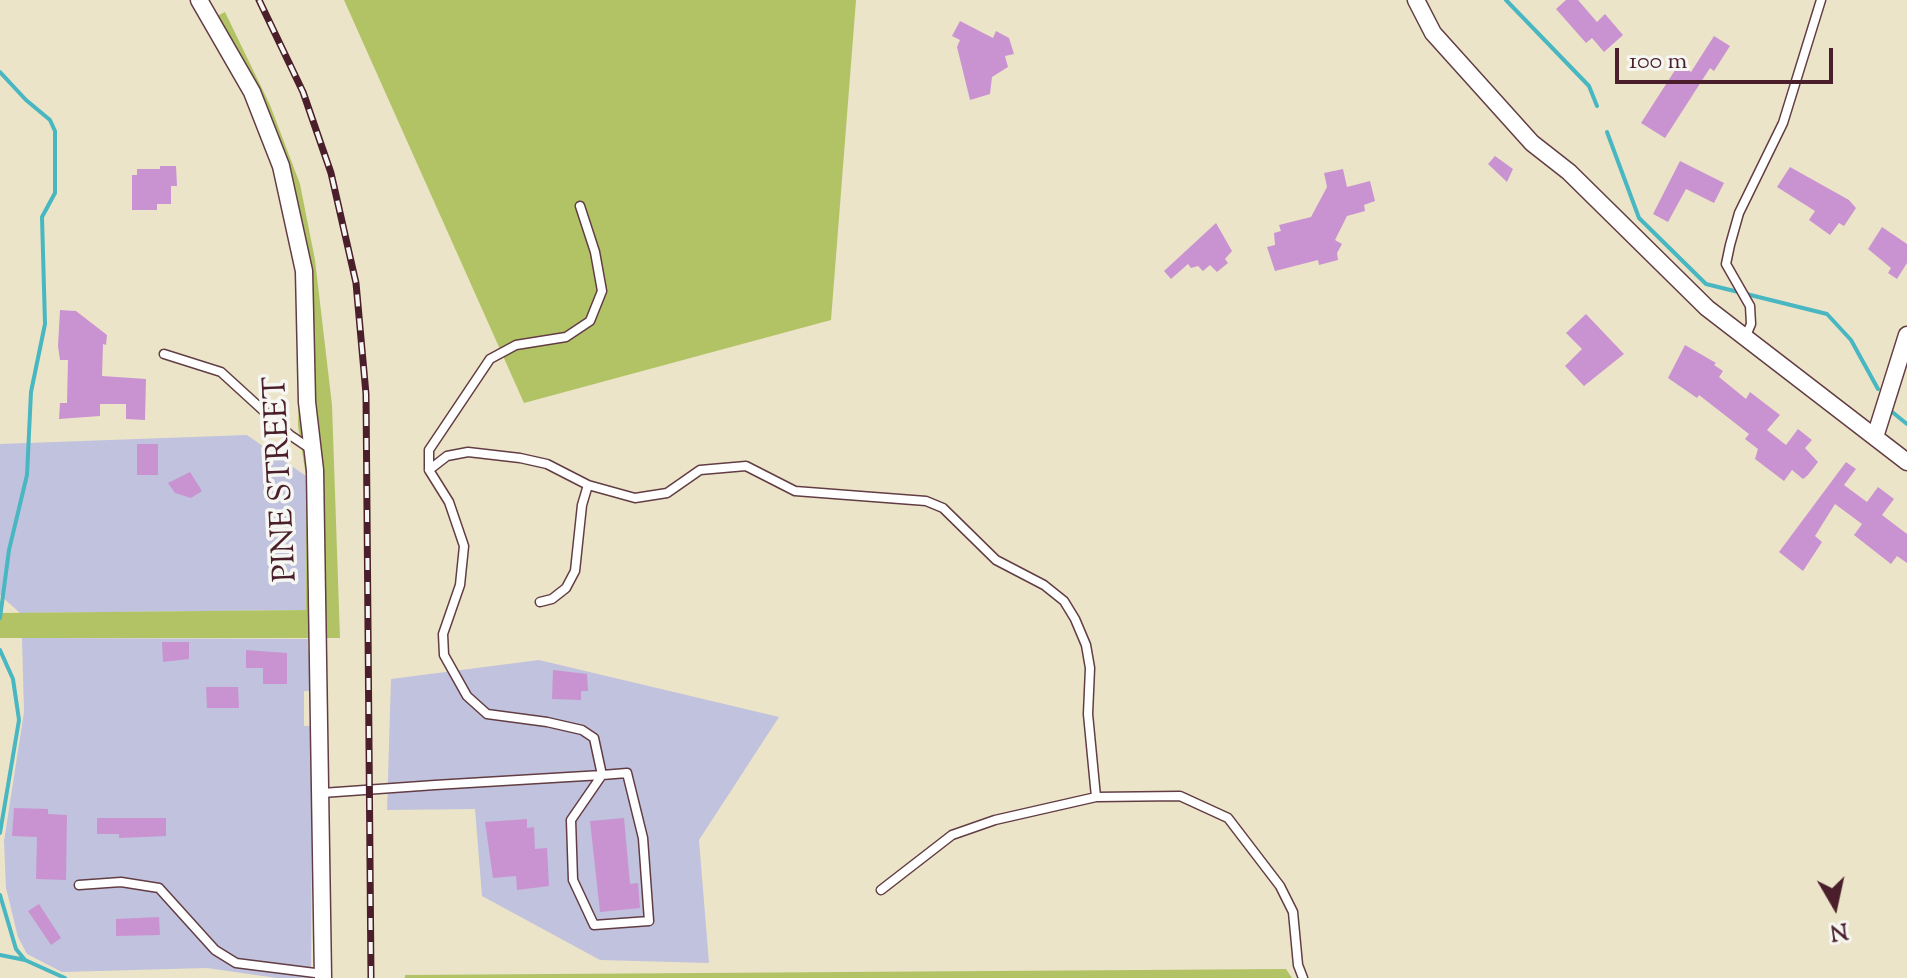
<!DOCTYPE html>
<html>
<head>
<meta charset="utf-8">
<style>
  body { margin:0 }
  #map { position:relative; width:1907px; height:978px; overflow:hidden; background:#ece4c8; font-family:"Sorts Mill Goudy",serif }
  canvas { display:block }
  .north { position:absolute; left:1795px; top:866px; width:80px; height:80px; -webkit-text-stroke:6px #f6f6f2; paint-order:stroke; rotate:171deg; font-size:22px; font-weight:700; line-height:32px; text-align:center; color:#4a1f2b }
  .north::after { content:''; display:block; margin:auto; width:28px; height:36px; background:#4a1f2b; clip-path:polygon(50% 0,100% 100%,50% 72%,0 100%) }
  .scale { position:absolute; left:1615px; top:48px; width:218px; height:36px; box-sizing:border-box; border:4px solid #4a1f2b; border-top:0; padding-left:10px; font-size:24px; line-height:28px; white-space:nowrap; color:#4a1f2b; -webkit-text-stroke:6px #f6f6f2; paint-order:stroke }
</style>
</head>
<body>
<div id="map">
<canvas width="1907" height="978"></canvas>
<div class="north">N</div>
<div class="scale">100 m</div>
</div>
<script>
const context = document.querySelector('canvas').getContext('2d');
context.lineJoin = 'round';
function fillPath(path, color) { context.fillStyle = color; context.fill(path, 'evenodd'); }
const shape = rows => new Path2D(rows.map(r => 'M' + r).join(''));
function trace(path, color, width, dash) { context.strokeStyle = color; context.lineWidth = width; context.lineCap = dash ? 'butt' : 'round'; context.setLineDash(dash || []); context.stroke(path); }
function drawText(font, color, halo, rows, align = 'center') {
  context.font = font + ' "Sorts Mill Goudy",serif'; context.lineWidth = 7; context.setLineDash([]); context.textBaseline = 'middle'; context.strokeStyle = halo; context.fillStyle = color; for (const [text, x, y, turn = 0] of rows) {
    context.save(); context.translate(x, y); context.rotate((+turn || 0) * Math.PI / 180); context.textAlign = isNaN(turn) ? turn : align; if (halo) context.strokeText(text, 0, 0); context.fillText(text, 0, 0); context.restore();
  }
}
fillPath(shape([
  [247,435,306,476,306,610,20,613,0,595,0,444],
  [22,638,308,639,310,691,304,691,304,726,310,726,312,771,311,978,277,978,207,968,62,972,27,954,18,937,6,888,4,841,24,712],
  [539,660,779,717,699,840,709,963,600,960,482,896,475,809,387,810,391,679]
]), '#c1c2dd');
fillPath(shape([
  [344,0,856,0,831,320,524,403],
  [225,12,270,105,300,184,315,260,332,405,340,638,0,638,0,613,306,610,306,476,298,426,301,309,297,265,279,190,253,111,205,22],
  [1286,969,1292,978,405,978,405,975]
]), '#b2c366');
trace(shape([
  [1506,0,1589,86,1597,106],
  [0,72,26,100,50,120,55,131,55,193,42,217,45,324,31,392,27,475,9,550,0,618],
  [1607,132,1639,218,1706,284,1827,314,1851,340,1878,389],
  [1891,411,1907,424],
  [0,650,13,679,19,720,0,833],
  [0,895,16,949,25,960,65,978],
  [0,955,25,960]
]), '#48b7c1', 4);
fillPath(shape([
  [1566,0,1578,0,1597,22,1605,14,1623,35,1604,52,1592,38,1586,43,1556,9],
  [960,21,993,38,996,31,1009,38,1014,54,1005,56,1008,67,992,77,990,94,970,100,957,47,960,40,952,36],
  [1714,36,1730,46,1714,71,1710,68,1665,138,1641,123,1679,64,1691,72],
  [1495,156,1513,169,1507,182,1488,164],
  [1680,161,1724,183,1714,203,1686,189,1668,222,1653,214],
  [160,166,176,166,177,186,171,186,171,204,157,204,157,210,132,210,132,175,137,175,137,169,160,169],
  [1790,167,1849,200,1856,208,1844,226,1839,223,1830,235,1809,220,1815,211,1777,187],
  [1343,169,1347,187,1370,181,1375,201,1364,205,1365,211,1347,216,1335,240,1342,244,1337,253,1338,260,1319,265,1318,260,1275,271,1267,247,1275,245,1274,233,1281,231,1279,225,1311,217,1327,187,1324,173],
  [1216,223,1232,251,1225,259,1228,263,1217,272,1210,265,1203,271,1198,266,1191,268,1188,264,1171,279,1164,271],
  [1882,227,1907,244,1907,263,1897,279,1888,273,1891,268,1868,249],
  [60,310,76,311,107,335,106,345,103,344,102,376,146,379,145,420,126,419,126,404,100,404,100,416,59,419,60,403,67,403,68,360,60,360,58,346],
  [1586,314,1624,354,1584,386,1565,366,1582,349,1566,333],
  [1685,345,1716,363,1714,365,1723,371,1719,377,1746,399,1750,392,1780,415,1767,430,1786,445,1798,429,1812,440,1805,448,1818,462,1808,475,1803,479,1792,470,1784,481,1755,459,1758,449,1745,439,1749,434,1699,395,1697,398,1668,378],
  [137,444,158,444,158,475,137,475],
  [1846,462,1856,469,1844,485,1867,502,1878,487,1894,499,1882,515,1907,534,1907,563,1897,556,1891,564,1854,535,1862,524,1835,504,1815,536,1822,542,1803,571,1779,552],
  [190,472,202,491,191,498,175,493,168,483],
  [162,642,189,642,189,659,163,662],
  [246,650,287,653,287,684,263,684,263,668,246,668],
  [553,670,587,674,588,691,581,691,581,700,552,699],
  [206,687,238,687,239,708,207,708],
  [14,808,48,809,48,814,67,815,66,880,36,879,37,837,12,836],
  [97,818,166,818,166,836,119,838,119,834,97,834],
  [624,818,630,884,638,883,640,908,600,912,590,821],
  [527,819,527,828,534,827,535,849,547,848,549,886,517,890,516,876,493,878,485,822],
  [39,904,61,938,51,945,28,911],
  [159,917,160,935,116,936,116,919]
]), '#c993d1');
const service = shape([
  [1745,338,1751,324,1750,306,1726,264,1730,245,1739,213,1783,123,1821,0],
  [164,354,221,372,290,435,312,450],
  [429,470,447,456,468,452,520,458,547,464,588,485,635,498,667,493,700,470,746,466,795,491,926,501,943,508,996,560,1044,585,1064,601,1075,619,1086,645,1090,668,1088,714,1096,797],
  [540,602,552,599,566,588,575,571,582,505,588,485],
  [322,793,435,785,602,775,627,773,643,838,649,921,594,925,573,880,571,820,602,775,594,738,582,730,547,722,487,714,467,696,444,655,443,634,460,585,464,546,449,502,429,470,429,450,490,359,516,345,566,337,590,321,602,291,595,252,580,206],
  [79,885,121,882,159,888,215,950,236,963,323,974],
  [881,890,952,835,995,820,1096,797,1180,796,1228,818,1280,886,1293,912,1298,965,1303,978]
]);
const minor = shape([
  [199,0,252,92,281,166,304,271,307,402,315,470,323,978],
  [1416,0,1433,33,1532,143,1569,172,1707,308,1907,462],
  [1875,437,1907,335]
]);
trace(service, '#623d43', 11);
trace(minor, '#623d43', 19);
trace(service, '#fff', 8);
trace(minor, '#fff', 16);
const rail = shape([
  [259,0,303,92,331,173,356,283,366,394,371,978]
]);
trace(rail, '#4a1f2b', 7);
trace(rail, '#f6f6f2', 4, [12]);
drawText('32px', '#4a1f2b', '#f6f6f2', [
  ["PINE STREET",284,479,-93]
]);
</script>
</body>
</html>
